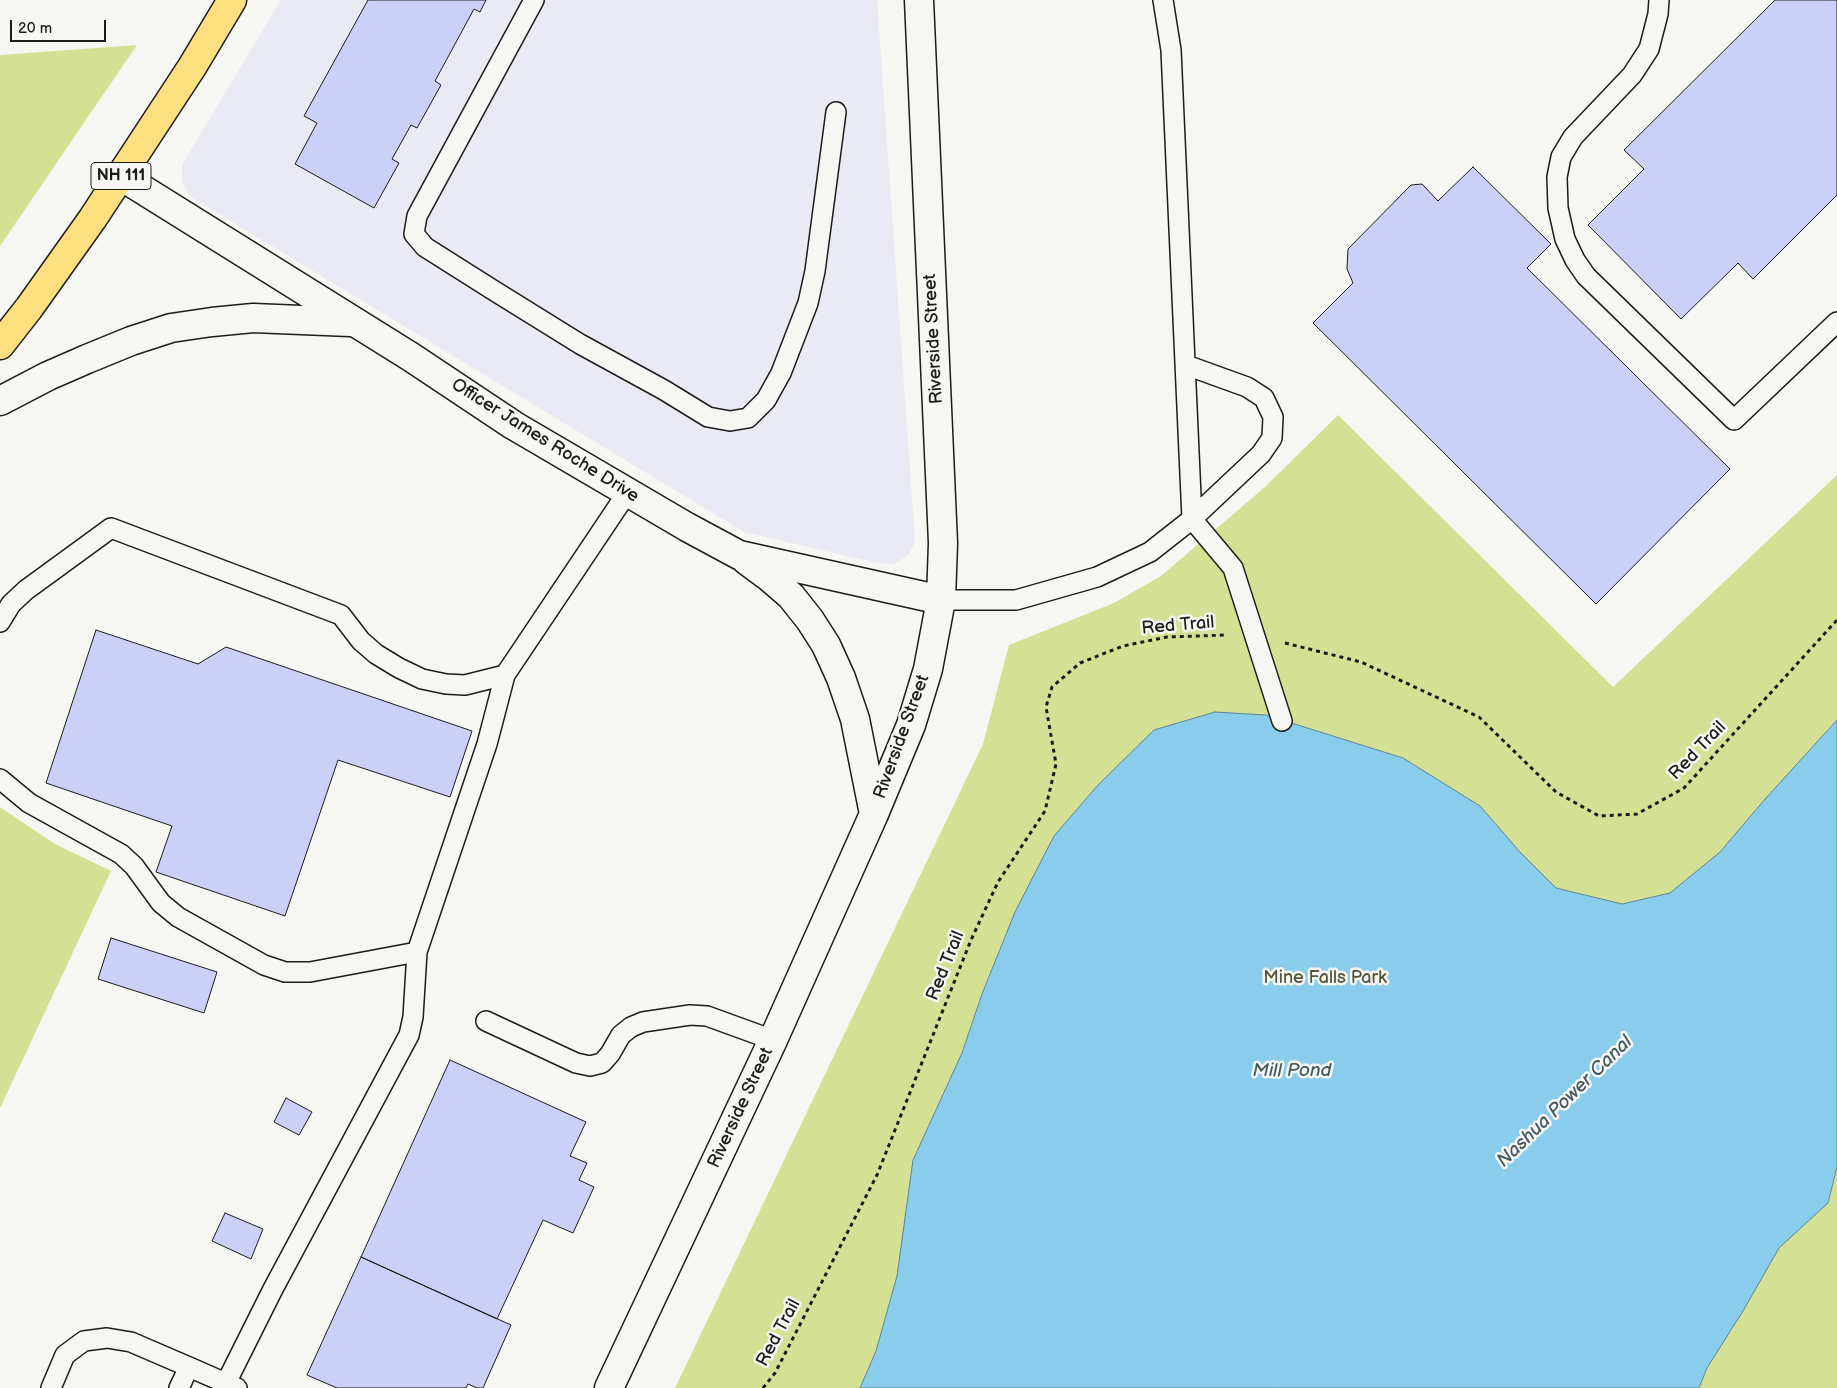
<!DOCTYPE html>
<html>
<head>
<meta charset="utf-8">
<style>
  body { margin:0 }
  #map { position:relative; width:1837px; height:1388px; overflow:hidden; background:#f6f6f2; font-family:"Balsamiq Sans",sans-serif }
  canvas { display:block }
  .scale { position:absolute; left:10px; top:20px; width:96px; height:22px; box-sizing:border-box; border:2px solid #1c1c1c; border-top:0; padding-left:6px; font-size:15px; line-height:18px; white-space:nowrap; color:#1c1c1c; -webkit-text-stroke:4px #f6f6f2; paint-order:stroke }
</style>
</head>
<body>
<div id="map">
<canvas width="1837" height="1388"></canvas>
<div class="scale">20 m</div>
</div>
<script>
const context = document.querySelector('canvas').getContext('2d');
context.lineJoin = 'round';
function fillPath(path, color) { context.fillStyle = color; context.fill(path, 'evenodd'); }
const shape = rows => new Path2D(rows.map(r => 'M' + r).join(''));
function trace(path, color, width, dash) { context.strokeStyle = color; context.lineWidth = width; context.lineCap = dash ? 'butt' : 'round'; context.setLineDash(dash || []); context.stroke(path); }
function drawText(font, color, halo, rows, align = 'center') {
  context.font = font + ' "Balsamiq Sans",sans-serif'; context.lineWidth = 5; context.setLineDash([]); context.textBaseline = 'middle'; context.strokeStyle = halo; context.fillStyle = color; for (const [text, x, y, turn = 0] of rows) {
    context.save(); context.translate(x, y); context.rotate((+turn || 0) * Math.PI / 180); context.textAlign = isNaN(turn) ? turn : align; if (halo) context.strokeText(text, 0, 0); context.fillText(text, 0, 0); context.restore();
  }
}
fillPath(shape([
  [281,0,877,0,915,542,909,554,895,564,877,563,744,532,191,197,182,182,182,165]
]), '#e9eaf4');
fillPath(shape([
  [137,45,0,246,0,55],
  [1338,415,1613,687,1837,475,1837,1388,675,1388,983,744,1009,645,1114,603,1161,576,1265,487],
  [0,807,55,844,111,871,0,1108]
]), '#d4e194');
const water = shape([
  [1215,712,1266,715,1403,758,1480,806,1520,852,1556,888,1622,904,1670,893,1720,852,1766,798,1837,720,1837,1167,1828,1203,1779,1248,1743,1311,1707,1368,1699,1388,860,1388,876,1351,897,1276,913,1160,962,1053,982,994,1015,912,1054,836,1098,785,1154,730,1215,712]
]);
fillPath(water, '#8acceb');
trace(water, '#5e8698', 1);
const building = shape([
  [368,0,486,0,480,12,474,9,435,81,441,85,417,128,411,125,392,159,399,163,374,208,295,164,317,123,304,116,368,0],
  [1775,0,1837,0,1837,195,1753,279,1738,263,1681,319,1588,225,1644,169,1624,150,1775,0],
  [1473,167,1551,244,1527,268,1730,469,1596,604,1313,323,1353,283,1347,269,1348,249,1411,185,1422,184,1438,201,1473,167],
  [96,630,198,664,226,647,472,731,450,797,338,760,285,916,156,872,172,826,46,783,96,630],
  [111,938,217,972,204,1013,98,979,111,938],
  [450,1060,586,1122,570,1156,587,1163,579,1180,594,1187,573,1233,543,1220,497,1319,361,1257,450,1060],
  [286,1098,312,1112,299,1135,274,1122,286,1098],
  [225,1213,263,1229,251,1259,212,1241,225,1213],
  [361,1257,511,1325,483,1388,477,1388,468,1384,466,1388,337,1388,307,1375,361,1257]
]);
fillPath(building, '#cccff7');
trace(building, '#1c1c1c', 1);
const service = shape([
  [534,0,417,216,414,234,425,247,493,290,580,344,664,390,708,417,730,421,748,418,766,400,781,373,808,303,815,271,836,112],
  [1163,0,1171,50,1192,519,1233,568,1282,721],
  [1659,0,1658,14,1649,49,1632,75,1573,137,1561,157,1557,177,1558,208,1565,239,1575,260,1586,276,1734,420,1837,322],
  [941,600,1016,600,1097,577,1150,552,1192,519,1261,454,1272,438,1273,417,1264,398,1247,387,1186,365],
  [0,622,11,604,26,590,111,528,341,615,361,641,376,654,399,668,422,679,446,684,465,685,505,675],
  [0,779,29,803,121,854,134,866,161,903,178,917,264,965,285,972,310,972,417,952,487,744,505,675,627,493],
  [486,1021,576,1063,590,1066,602,1063,610,1054,621,1035,631,1027,643,1022,690,1015,707,1016,773,1040],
  [226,1383,273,1289,409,1035,413,1017,417,952],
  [51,1388,65,1355,84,1341,107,1338,131,1342,189,1367],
  [179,1388,189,1367,237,1388]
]);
const minor = shape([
  [121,176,411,357,513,425,687,527,739,555,941,600],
  [0,401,48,376,87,359,131,341,171,328,212,322,253,318,350,322],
  [746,560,769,577,791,596,810,620,826,645,841,678,855,719,874,814],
  [609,1388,773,1040,874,814,911,725,928,669,941,600,943,543,919,0]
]);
const primary = shape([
  [0,345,29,308,93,218,192,67,232,0]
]);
trace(service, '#1c1c1c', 22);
trace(minor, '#1c1c1c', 31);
trace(primary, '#1c1c1c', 31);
trace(shape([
  [1285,643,1361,662,1479,717,1556,792,1599,816,1637,814,1684,788,1837,620],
  [763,1388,775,1373,877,1175,971,940,998,882,1045,811,1056,764,1046,707,1052,687,1080,663,1123,646,1167,637,1227,635]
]), '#1c1c1c', 3, [4, 4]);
trace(service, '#f6f6f2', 19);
trace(minor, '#f6f6f2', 28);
trace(primary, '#fedf80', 28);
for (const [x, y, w] of [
  [121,176,60]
]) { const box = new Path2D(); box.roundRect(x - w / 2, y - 13.5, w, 27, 4); context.fillStyle = '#f6f6f2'; context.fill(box); trace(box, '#1c1c1c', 1); }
drawText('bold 16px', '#1c1c1c', null, [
  ["NH 111",121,176]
]);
drawText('18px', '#1c1c1c', '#f6f6f2', [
  ["Riverside Street",934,339,-93],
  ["Officer James Roche Drive",545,441,32],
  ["Red Trail",1178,626,-5],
  ["Riverside Street",902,737,-70],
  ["Red Trail",1698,751,-46],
  ["Red Trail",946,966,-68],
  ["Riverside Street",741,1108,-65],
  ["Red Trail",779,1333,-62]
]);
drawText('18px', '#535740', '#f6f6f2', [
  ["Mine Falls Park",1325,978]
]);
drawText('italic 19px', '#425a64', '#f6f6f2', [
  ["Mill Pond",1292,1071],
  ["Nashua Power Canal",1565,1102,-44]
]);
</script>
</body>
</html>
